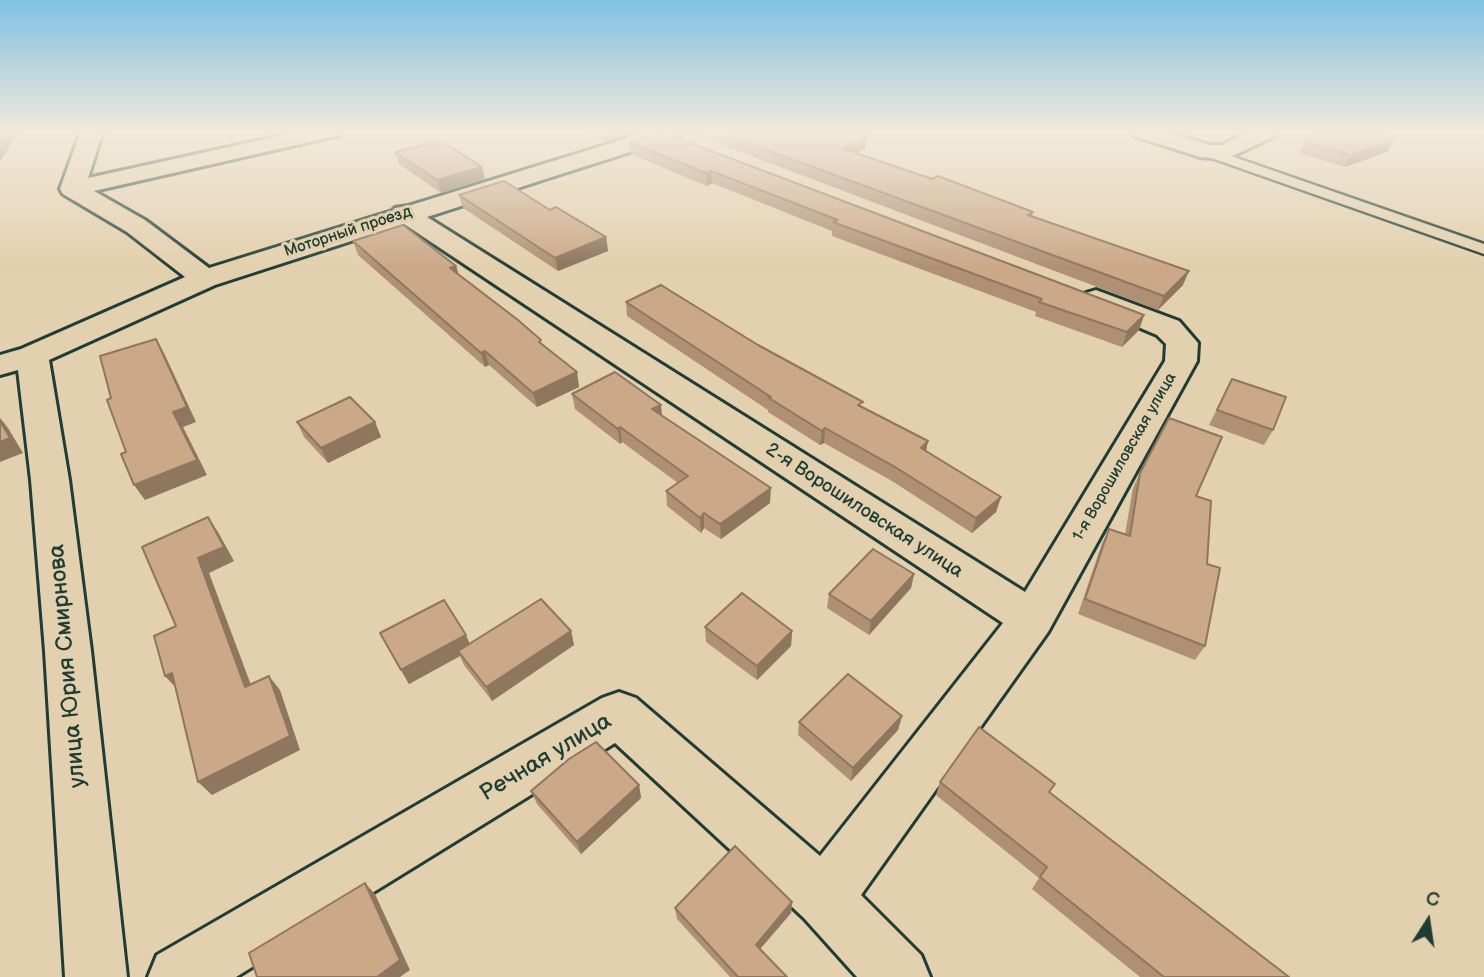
<!DOCTYPE html>
<html>
<head>
<meta charset="utf-8">
<style>
  body { margin:0 }
  #map { position:relative; width:1484px; height:977px; overflow:hidden; background:#e3d0ae; font-family:"Balsamiq Sans",sans-serif }
  canvas { display:block }
  .north { position:absolute; left:1393px; top:886px; width:70px; height:70px; -webkit-text-stroke:5px #e3d0ae; paint-order:stroke; rotate:12deg; font-size:19px; font-weight:700; line-height:28px; text-align:center; color:#1f3d34 }
  .north::after { content:''; display:block; margin:auto; width:24px; height:32px; background:#1f3d34; clip-path:polygon(50% 0,100% 100%,50% 72%,0 100%) }
</style>
</head>
<body>
<div id="map">
<canvas width="1484" height="977"></canvas>
<div class="north">С</div>
</div>
<script>
const context = document.querySelector('canvas').getContext('2d');
context.lineJoin = 'round';
const shape = rows => new Path2D(rows.map(r => 'M' + r).join(''));
function trace(path, color, width, dash) { context.strokeStyle = color; context.lineWidth = width; context.lineCap = dash ? 'butt' : 'round'; context.setLineDash(dash || []); context.stroke(path); }
function fillPath(path, color) { context.fillStyle = color; context.fill(path, 'evenodd'); }
function drawText(font, color, halo, rows, align = 'center') {
  context.font = font + ' "Balsamiq Sans",sans-serif'; context.lineWidth = 6; context.setLineDash([]); context.textBaseline = 'middle'; context.strokeStyle = halo; context.fillStyle = color; for (const [text, x, y, turn = 0] of rows) {
    context.save(); context.translate(x, y); context.rotate((+turn || 0) * Math.PI / 180); context.textAlign = isNaN(turn) ? turn : align; if (halo) context.strokeText(text, 0, 0); context.fillText(text, 0, 0); context.restore();
  }
}
const service = shape([
  [1208,148,1484,244,1484,254,1203,155,1203,149,1208,148]
]);
const minor = shape([
  [81,131,103,131,88,178,302,131,342,131,339,136,331,137,94,191,145,220,209,268,392,211,395,208,408,206,650,131,683,131,680,136,427,217,1025,592,1165,361,1166,344,1157,335,1086,305,1081,299,1086,293,1096,290,1179,321,1198,343,1197,361,1048,632,861,895,921,955,930,977,857,977,804,918,615,743,236,977,148,977,157,955,602,698,619,692,636,698,820,856,1003,623,404,224,215,285,49,360,69,480,91,651,127,977,65,977,45,651,31,480,18,370,0,375,0,355,21,349,185,277,127,232,63,194,60,189,81,131],
  [1131,131,1164,131,1210,145,1222,145,1250,131,1278,131,1275,136,1226,159,1200,157,1134,136,1131,131]
]);
trace(service, '#1f3d34', 5);
trace(minor, '#1f3d34', 6);
fillPath(service, '#e3d0ae');
fillPath(minor, '#e3d0ae');
fillPath(shape([
  [578,131,641,131,604,142],
  [685,131,851,131,867,136,866,148,857,153,1033,212,1032,217,1183,285,1158,310],
  [1394,140,1387,152,1345,167,1299,153,1305,141],
  [629,142,1144,315,1139,330,1122,347,1035,316,1036,312,832,236,832,231,712,183,707,186,631,154],
  [395,152,482,167,485,179,441,193,399,164],
  [459,195,550,210,606,237,608,251,558,271,463,208],
  [353,241,456,266,459,275,577,372,579,387,537,407,489,365,485,367,358,255],
  [626,302,758,345,862,407,928,441,926,451,1001,497,996,512,972,533,892,481,824,443,820,445,768,412,768,410,627,316],
  [1232,379,1273,430,1264,445,1209,425],
  [572,394,661,405,662,416,770,503,721,539,704,528,701,533,667,506,666,491,678,483,622,442,620,444,575,409],
  [297,422,375,422,381,437,328,463,304,437],
  [1140,473,1196,496,1207,564,1205,646,1195,660,1078,614,1102,543,1109,529,1125,534,1133,488],
  [914,574,911,588,869,635,827,608,829,594],
  [705,627,792,631,791,646,757,680,706,642],
  [571,631,574,645,492,701,464,665,460,656,409,684,380,633,470,643],
  [902,716,898,730,851,781,798,735,799,722],
  [940,782,1050,793,1289,977,1140,977,1032,889,1039,878,936,795],
  [639,785,641,798,581,854,537,804,531,791],
  [792,902,791,913,760,949,787,977,730,977,677,919,675,908]
]), '#af9075');
fillPath(shape([
  [0,131,20,131,0,161],
  [603,131,641,131,604,142],
  [867,136,866,148,843,161,844,149],
  [1394,140,1387,152,1345,167,1351,155],
  [482,167,485,179,441,193,437,180],
  [711,171,712,183,707,186,706,173],
  [606,237,608,251,558,271,555,258],
  [456,266,460,279,450,268],
  [1189,271,1183,285,1158,310,1164,296],
  [1144,315,1139,330,1122,347,1127,332],
  [156,339,164,353,196,422,183,427,207,475,145,500,134,485],
  [485,351,489,365,485,367,481,353],
  [577,372,579,387,537,407,533,393],
  [661,405,662,419,652,409],
  [0,418,8,428,23,453,0,462],
  [375,422,381,437,328,463,321,448],
  [620,427,622,442,620,444,618,429],
  [825,428,824,443,820,445,822,431],
  [928,441,925,456,921,448],
  [771,488,770,503,721,539,720,524],
  [1001,497,996,512,972,533,976,518],
  [704,513,704,528,701,533,700,518],
  [208,517,218,532,234,561,209,573,257,701,245,687,198,558],
  [914,574,911,588,869,635,871,621],
  [571,631,574,645,492,701,486,687],
  [792,631,791,646,757,680,757,666],
  [466,635,472,649,458,651,460,656,409,684,401,670],
  [172,673,178,690,165,676],
  [269,676,280,690,300,750,212,795,198,782],
  [902,716,898,730,851,781,853,768],
  [639,785,641,798,581,854,577,842],
  [365,883,375,894,410,970,400,977,377,977],
  [792,902,791,913,755,955,756,945]
]), '#8e765f');
const building = shape([
  [715,131,851,131,867,136,844,149,932,179,938,176,1033,212,1028,215,1189,271,1164,296,715,131],
  [1322,131,1368,131,1394,140,1351,155,1305,141,1322,131],
  [661,132,1144,315,1127,332,1039,302,1042,299,833,222,838,220,711,171,706,173,629,142,661,132],
  [441,141,482,167,437,180,395,152,441,141],
  [504,181,550,210,556,207,606,237,555,258,459,195,504,181],
  [403,225,456,266,450,268,518,320,541,340,539,342,577,372,533,393,485,351,481,353,353,241,403,225],
  [661,285,758,345,863,402,858,405,928,441,921,448,1001,497,976,518,895,467,825,428,822,431,769,398,771,397,626,302,661,285],
  [156,339,187,407,173,412,197,460,134,485,121,454,126,452,107,400,111,398,100,356,156,339],
  [615,372,661,405,652,409,771,488,720,524,704,513,700,518,666,491,688,476,620,427,618,429,572,394,615,372],
  [1232,379,1286,397,1273,430,1217,410,1232,379],
  [350,397,375,422,321,448,297,422,350,397],
  [1169,418,1222,437,1196,496,1211,501,1207,564,1220,568,1205,646,1085,599,1109,529,1130,536,1140,473,1169,418],
  [0,421,10,438,0,442,0,421],
  [208,517,224,547,198,558,245,687,269,676,290,736,198,782,172,673,165,676,154,636,176,626,142,547,208,517],
  [873,549,914,574,871,621,829,594,873,549],
  [742,593,792,631,757,666,705,627,742,593],
  [541,599,571,631,486,687,458,651,541,599],
  [444,600,466,635,401,670,380,633,444,600],
  [848,674,902,716,853,768,799,722,848,674],
  [979,727,1055,784,1049,792,1289,977,1164,977,1040,877,1047,867,940,782,979,727],
  [596,742,639,785,577,842,531,791,569,759,596,742],
  [735,846,792,902,756,945,787,977,738,977,675,908,735,846],
  [365,883,400,960,377,977,257,977,249,953,365,883]
]);
fillPath(building, '#cba888');
trace(building, '#8e765f', 2);
const sky = context.createLinearGradient(0, 0, 0, 268);
sky.addColorStop(0, '#80c1e4');
sky.addColorStop(0.49, '#f2eadb');
sky.addColorStop(1, '#f2eadb00');
context.fillStyle = sky;
context.fillRect(0, 0, 1484, 268);
drawText('16px', '#1f3d34', '#e3d0ae', [
  ["Моторный проезд",348,232,-18],
  ["1-я Ворошиловская улица",1125,457,-60]
]);
drawText('19px', '#1f3d34', '#e3d0ae', [
  ["2-я Ворошиловская улица",864,511,33]
]);
drawText('23px', '#1f3d34', '#e3d0ae', [
  ["улица Юрия Смирнова",68,666,-95],
  ["Речная улица",546,758,-31]
]);
</script>
</body>
</html>
